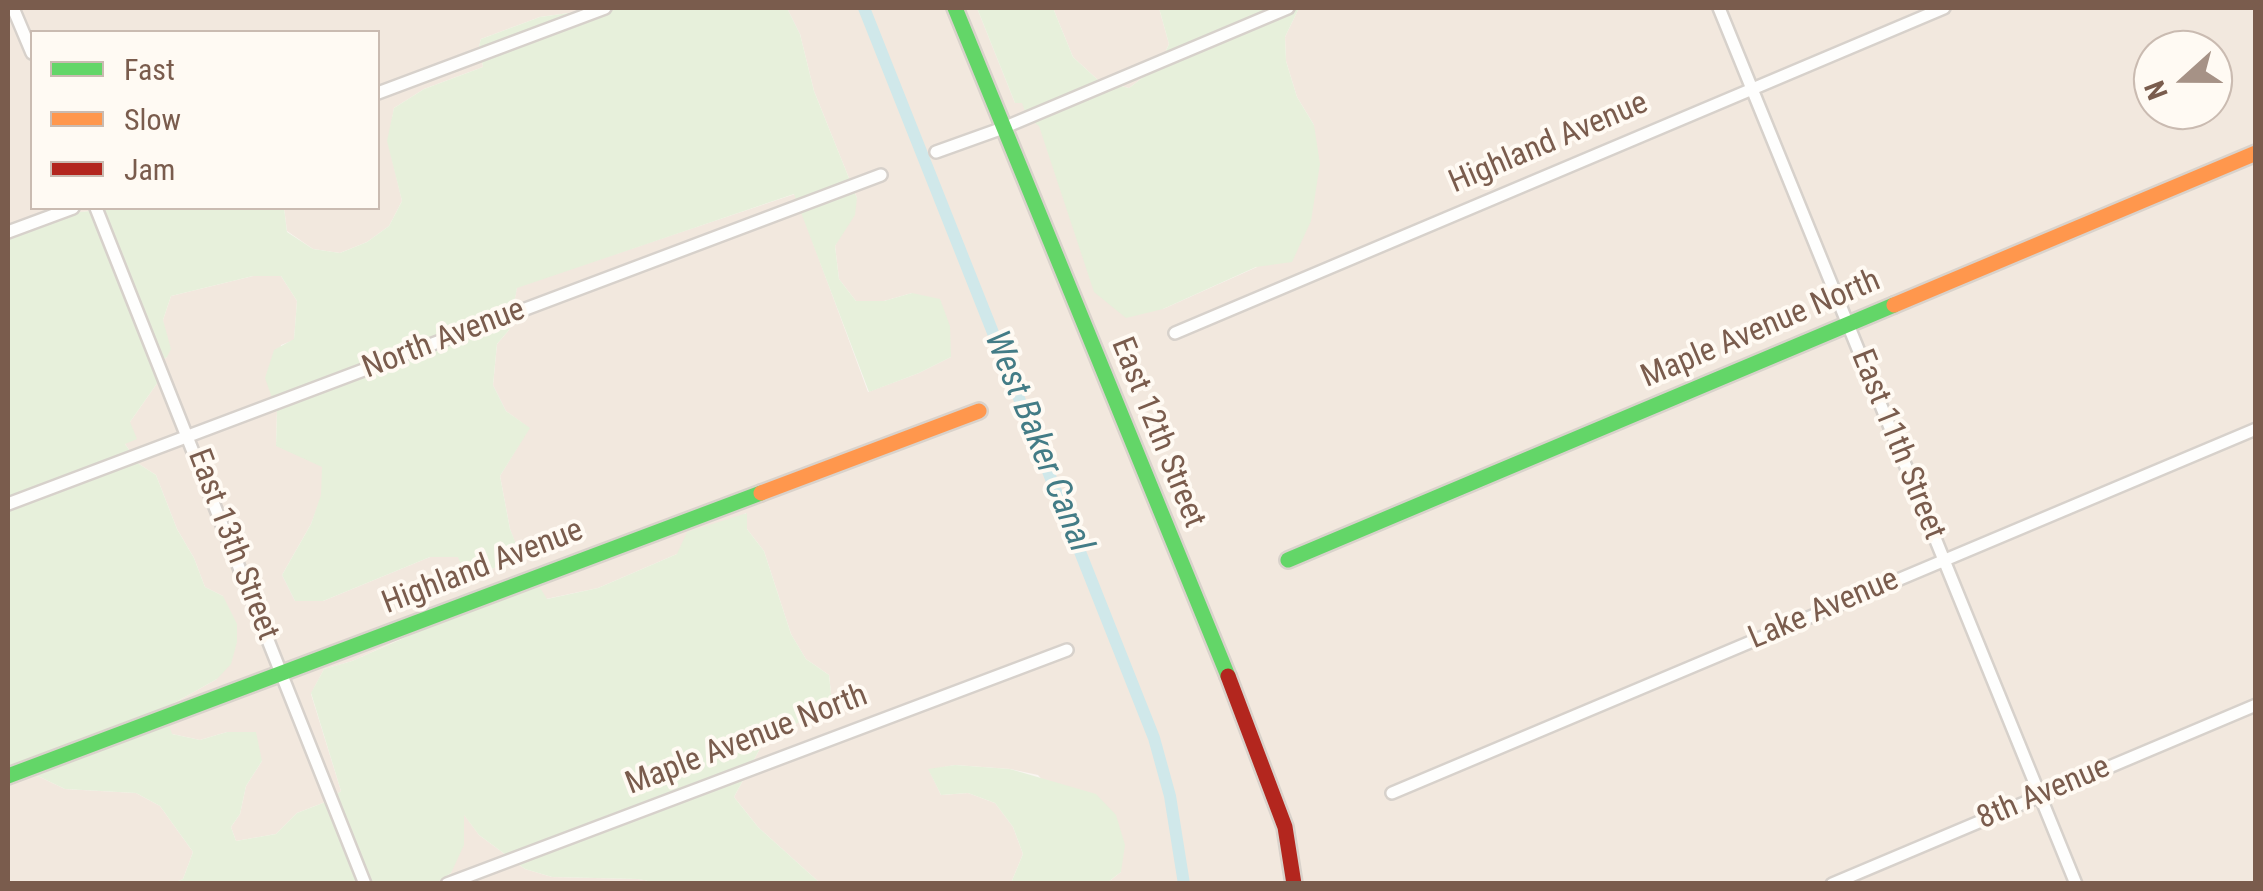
<!DOCTYPE html>
<html>
<head>
<meta charset="utf-8">
<style>
  body { margin:0 }
  #map { position:relative; width:2263px; height:891px; overflow:hidden; background:#f9f5f0; font-family:"Roboto Condensed",sans-serif }
  canvas { display:block }
  .frame { position:absolute; inset:0; border:10px solid #7a5c4d; pointer-events:none }
  .legend { position:absolute; left:30px; top:30px; width:350px; height:180px; box-sizing:border-box; background:#fffaf3; border:2px solid #cabbb1; margin:0; padding:12px 18px; list-style:none; font-size:30px; color:#7a5c4d }
  .legend li { display:flex; align-items:center; gap:20px; height:50px }
  .legend b { width:50px; border:2px solid #cabbb1 }
  .north { position:absolute; left:2133px; top:30px; width:100px; height:100px; box-sizing:border-box; background:#fffaf3; border:2px solid #cabbb1; border-radius:50%; rotate:249deg; font-size:28px; font-weight:700; line-height:40px; text-align:center; color:#7a5c4d }
  .north::after { content:''; display:block; margin:auto; width:35px; height:45px; background:#a69286; clip-path:polygon(50% 0,100% 100%,50% 72%,0 100%) }
</style>
</head>
<body>
<div id="map">
<canvas width="2263" height="891"></canvas>
<div class="frame"></div>
<ul class="legend">
<li><b style="height:12px;background:#63d668"></b>Fast</li>
<li><b style="height:12px;background:#ff974d"></b>Slow</li>
<li><b style="height:12px;background:#b3261e"></b>Jam</li>
</ul>
<div class="north">N</div>
</div>
<script>
const context = document.querySelector('canvas').getContext('2d');
context.lineJoin = 'round';
function fillPath(path, color) { context.fillStyle = color; context.fill(path, 'evenodd'); }
const shape = rows => new Path2D(rows.map(r => 'M' + r).join(''));
function trace(path, color, width, dash) { context.strokeStyle = color; context.lineWidth = width; context.lineCap = dash ? 'butt' : 'round'; context.setLineDash(dash || []); context.stroke(path); }
function drawText(font, color, halo, rows, align = 'center') {
  context.font = font + ' "Roboto Condensed",sans-serif'; context.lineWidth = 8; context.setLineDash([]); context.textBaseline = 'middle'; context.strokeStyle = halo; context.fillStyle = color; for (const [text, x, y, turn = 0] of rows) {
    context.save(); context.translate(x, y); context.rotate((+turn || 0) * Math.PI / 180); context.textAlign = isNaN(turn) ? turn : align; if (halo) context.strokeText(text, 0, 0); context.fillText(text, 0, 0); context.restore();
  }
}
fillPath(shape([
  [8,8,604,8,540,17,481,39,479,46,483,67,424,89,394,108,388,142,402,201,389,226,367,242,340,253,313,249,287,231,284,208,378,208,378,32,32,32,32,208,122,208,80,212,8,235],
  [787,8,947,8,1256,765,1274,814,1287,883,1107,883,1121,872,1038,775,1010,769,955,765,929,770,941,795,968,793,995,803,1013,827,1023,854,1011,883,820,883,758,827,734,797,763,743,832,702,829,675,806,659,791,634,764,551,747,529,746,513,677,554,598,588,546,599,538,586,449,613,405,637,352,661,324,669,311,694,341,791,328,801,297,813,276,834,236,841,231,827,240,814,246,786,262,761,227,732,200,740,172,734,160,725,167,707,217,679,223,596,205,587,194,558,177,529,156,475,139,464,125,444,130,422,158,382,152,367,167,357,163,320,171,296,253,276,281,276,297,301,294,340,281,345,272,399,277,412,276,445,322,466,322,495,311,524,282,575,295,601,323,601,430,557,459,557,467,577,521,559,510,529,500,476,529,428,506,411,493,385,497,344,509,330,517,287,795,194,868,392,919,373,951,357,912,293,884,301,856,301,839,279,835,246,857,198,814,91,800,34],
  [962,8,977,8,1015,103,1023,103,1027,117,1039,125,1163,309,1257,267,1314,125,1297,97,1286,61,1285,37,1299,8,2255,8,2255,883,1301,883,1293,833,1269,760],
  [2153,50,2213,50,2213,110,2153,110],
  [1053,8,1159,8,1169,44,1160,64,1129,88,1098,80,1073,57],
  [8,768,40,777,65,789,136,793,160,806,193,852,183,879,174,883,8,884],
  [463,813,479,835,525,869,552,877,638,879,664,883,436,884,451,873]
]), '#f2e8de');
fillPath(shape([
  [604,8,787,8,800,34,814,91,857,198,855,215,835,246,839,279,856,301,884,301,912,293,940,299,950,326,951,357,919,373,869,392,794,194,517,288,509,330,497,344,493,385,506,411,530,428,500,476,510,529,522,559,466,577,458,557,430,557,323,601,295,601,282,575,311,524,321,495,322,467,276,446,277,412,265,378,274,350,294,339,297,301,281,276,253,276,171,296,163,320,171,349,167,357,152,367,158,382,130,422,137,439,125,444,139,464,156,475,177,529,194,558,205,587,223,596,237,624,237,642,231,664,217,679,167,707,160,723,168,722,172,734,200,740,227,732,256,732,262,761,246,786,240,814,231,827,236,841,276,834,297,813,328,801,341,791,311,693,324,669,352,661,406,637,449,613,539,586,547,599,598,588,677,554,687,532,747,513,747,529,764,551,791,634,806,659,829,675,832,703,763,743,734,797,758,827,820,883,664,884,638,879,552,877,525,869,479,835,464,815,464,845,451,873,436,883,174,883,183,879,193,852,160,806,136,793,65,789,40,777,8,768,8,235,80,212,122,208,284,208,287,232,313,249,340,253,367,242,389,226,402,201,387,141,394,108,424,89,483,67,479,46,481,39,540,17],
  [977,8,1053,8,1073,57,1098,80,1129,88,1160,64,1169,44,1159,8,1299,8,1285,37,1286,61,1297,97,1314,125,1320,164,1311,221,1292,262,1256,267,1163,309,1126,318,1094,292,1039,126,1027,117,1022,103,1015,103],
  [955,765,1010,769,1096,794,1116,815,1125,845,1121,872,1107,883,1011,883,1023,854,1013,827,995,803,968,793,941,795,928,769]
]), '#e7f0db');
trace(shape([
  [864,8,1154,738,1170,796,1184,884]
]), '#d0e8ea', 12);
const street = shape([
  [13,8,32,53],
  [1719,8,2076,884],
  [378,93,605,8],
  [936,152,1003,128,1288,8],
  [96,208,365,884],
  [8,232,73,208],
  [1175,333,1944,8],
  [8,504,881,175],
  [1392,793,2256,429],
  [447,884,1067,650],
  [1832,884,2256,705]
]);
const fast = shape([
  [955,8,1228,676],
  [1288,560,1894,305],
  [8,776,761,493]
]);
const slow = shape([
  [1894,305,2256,153],
  [761,493,979,411]
]);
const jam = shape([
  [1228,676,1285,827,1294,884]
]);
trace(street, '#d7d1cb', 16);
trace(fast, '#d9d2cb', 20);
trace(slow, '#d9d2cb', 20);
trace(jam, '#d9d2cb', 20);
trace(street, '#fefefd', 11);
trace(fast, '#63d668', 15);
trace(slow, '#ff974d', 15);
trace(jam, '#b3261e', 15);
drawText('32px', '#7a5c4d', '#fffaf3', [
  ["Highland Avenue",1549,144,-23],
  ["Maple Avenue North",1761,330,-23],
  ["North Avenue",444,340,-21],
  ["East 12th Street",1157,433,68],
  ["East 11th Street",1897,445,68],
  ["East 13th Street",232,545,69],
  ["Highland Avenue",483,568,-21],
  ["Lake Avenue",1824,610,-23],
  ["Maple Avenue North",747,741,-21],
  ["8th Avenue",2044,794,-23]
]);
drawText('italic 35px', '#437c86', '#fffaf3', [
  ["West Baker Canal",1037,442,68]
]);
</script>
</body>
</html>
